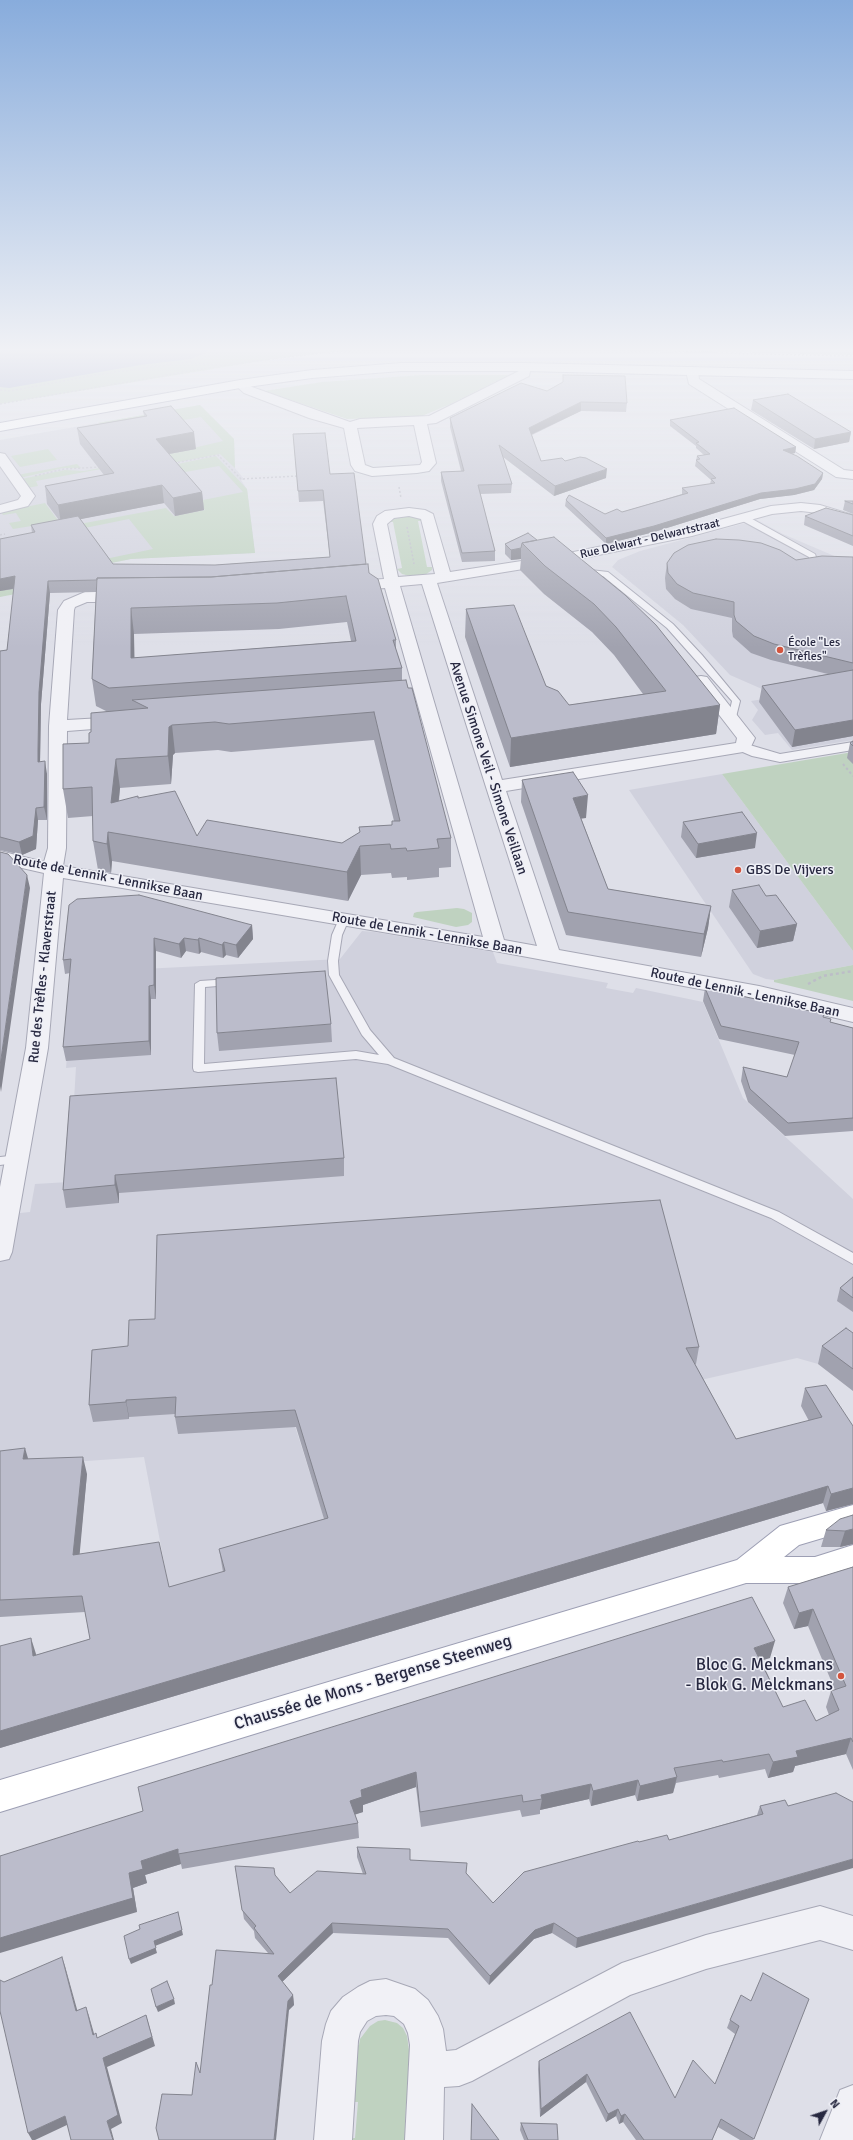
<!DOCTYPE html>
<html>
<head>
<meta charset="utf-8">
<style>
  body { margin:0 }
  #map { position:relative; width:853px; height:2140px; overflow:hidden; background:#dedfe8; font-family:Signika,sans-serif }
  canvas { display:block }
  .north { position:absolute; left:805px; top:2092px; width:40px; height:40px; -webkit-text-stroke:3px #eeeff6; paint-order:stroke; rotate:50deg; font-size:11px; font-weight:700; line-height:16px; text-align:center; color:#272840 }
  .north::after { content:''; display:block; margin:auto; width:14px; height:18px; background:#272840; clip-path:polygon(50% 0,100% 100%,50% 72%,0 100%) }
</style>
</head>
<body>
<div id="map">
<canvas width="853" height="2140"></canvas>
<div class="north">N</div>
</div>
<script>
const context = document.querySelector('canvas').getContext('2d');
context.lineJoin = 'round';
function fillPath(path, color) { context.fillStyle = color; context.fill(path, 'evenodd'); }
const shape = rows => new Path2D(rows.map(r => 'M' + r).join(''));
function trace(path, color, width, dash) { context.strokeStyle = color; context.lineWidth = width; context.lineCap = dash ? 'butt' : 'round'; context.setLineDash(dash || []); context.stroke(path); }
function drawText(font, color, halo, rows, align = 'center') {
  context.font = font + ' Signika,sans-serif'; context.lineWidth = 3; context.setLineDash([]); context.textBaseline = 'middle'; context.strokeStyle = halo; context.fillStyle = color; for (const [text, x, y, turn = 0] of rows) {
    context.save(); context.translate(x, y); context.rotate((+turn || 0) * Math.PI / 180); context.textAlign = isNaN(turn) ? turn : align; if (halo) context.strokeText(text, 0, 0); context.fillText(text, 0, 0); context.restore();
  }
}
fillPath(shape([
  [200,405,234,439,235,468,245,480,241,480,247,489,255,553,131,559,47,576,0,597,0,440],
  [757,520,783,534,853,564,853,740,792,750,778,733,765,735,752,720,758,710,751,701,770,698,762,689,730,675,683,625,612,567,618,560,640,551],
  [722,774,853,951,853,965,774,980,766,979,753,974,629,790],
  [362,931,374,932,493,952,497,963,608,983,606,988,633,993,636,988,703,1002,743,1098,853,1199,853,1355,829,1356,818,1364,797,1358,692,1382,289,1407,333,1547,235,1611,250,1674,230,1680,207,1594,162,1607,168,1583,144,1457,0,1467,0,1215,30,1212,35,1184,69,1182,76,1067,66,1068,73,981,143,969,340,959]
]), '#d0d1dd');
fillPath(shape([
  [0,349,355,349,274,359,0,404],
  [582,349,853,349,853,355],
  [421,375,509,375,453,403,422,416,415,417,347,419,264,391,322,382],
  [200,405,234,439,235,468,220,454,163,465,168,454,223,441,201,417,132,429,106,427,98,423],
  [48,449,57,460,20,467,11,456],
  [216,456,247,489,255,553,131,559,47,576,51,587,0,597,0,581,153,549,129,519,65,532,44,524,13,529,9,523,21,521,16,513,3,515,1,512,45,503,63,527,166,508,174,516,205,510,198,501,243,492,219,466,163,476,101,469,36,481,38,486,27,488,21,479,65,470,84,471,147,459,163,467],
  [77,464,81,468,63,468,20,478,17,475],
  [417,515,423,521,418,521,427,567,432,567,432,570,425,575,414,577,402,574,397,569,402,568,393,522,389,522,395,516],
  [853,752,853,951,722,774],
  [457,908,464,909,472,913,472,922,468,925,456,927,413,917,414,913,417,912],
  [853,965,853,1001,774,982,774,980],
  [385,2020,397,2023,403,2028,407,2036,409,2050,412,2050,411,2104,406,2104,405,2140,349,2140,349,2138,355,2138,358,2102,351,2102,355,2046,359,2045,360,2039,370,2026,378,2021]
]), '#bfd2c0');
fillPath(shape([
  [0,349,208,349,206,353,191,359,140,365,9,388,0,387]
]), '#98a0ca');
const service = shape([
  [739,515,745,515,815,554,818,563,810,568,804,568,804,564,810,562,809,557,739,519,739,515],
  [582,569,608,572,673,624,702,655,740,701,735,721,732,722,728,719,732,701,667,628,603,576,582,573,582,569],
  [344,916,349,919,342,935,338,961,339,975,370,1030,394,1058,779,1212,853,1253,853,1264,771,1218,388,1064,356,1059,198,1072,194,1071,193,1068,195,984,200,981,230,979,235,982,230,985,205,987,204,1064,356,1051,379,1055,362,1035,329,975,328,961,332,935,339,919,344,916],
  [19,1155,23,1156,25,1159,23,1162,0,1165,0,1157,19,1155]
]);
const pedestrian = shape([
  [853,742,853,750,780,762,752,756,738,750,736,747,743,743,780,754,853,742]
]);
const minor = shape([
  [525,363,531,367,529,376,436,423,427,424,436,463,429,471,417,473,372,476,355,471,351,465,344,428,309,418,244,393,234,384,236,381,244,381,252,387,350,422,360,419,429,416,519,371,521,364,525,363],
  [414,425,422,462,420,465,373,468,365,465,357,428,414,425],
  [692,367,698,371,699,379,844,470,853,471,853,479,836,477,689,384,686,371,692,367],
  [0,453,5,454,35,496,28,506,0,513,0,505,18,500,21,496,0,466,0,453],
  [801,503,820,505,853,515,853,524,818,513,801,511,772,514,692,536,554,564,437,583,502,780,736,743,737,738,693,681,695,677,701,676,707,677,755,738,749,751,743,752,506,791,559,950,759,986,853,1008,853,1022,759,1000,495,951,63,878,48,1048,12,1252,9,1259,0,1261,0,1187,26,1048,44,873,0,863,0,851,44,862,48,848,49,726,58,610,64,601,85,592,126,592,131,594,134,597,131,600,126,602,87,602,75,607,74,610,67,720,120,717,126,718,129,722,126,726,120,727,67,731,66,848,63,866,483,937,385,588,350,591,345,589,342,586,345,583,350,581,384,579,373,524,377,516,385,511,409,508,425,510,433,514,450,572,554,556,690,528,771,506,801,503],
  [409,516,421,519,435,574,398,577,387,524,394,518,409,516],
  [422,584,486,787,537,946,504,940,400,586,422,584],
  [820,1906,853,1916,853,1950,820,1940,706,1969,630,1995,472,2081,459,2086,444,2087,443,2140,405,2140,410,2045,408,2033,404,2024,394,2016,386,2015,376,2016,367,2021,360,2032,358,2041,352,2140,314,2140,322,2041,326,2024,331,2011,343,1997,358,1987,370,1981,386,1979,415,1989,428,2000,438,2016,443,2029,446,2051,456,2050,622,1963,706,1935,820,1906],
  [853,2085,853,2140,820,2140,840,2090,853,2085]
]);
const primary = shape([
  [401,363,525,363,853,371,853,379,525,371,401,371,312,378,240,388,0,431,0,423,240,380,312,370,401,363],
  [853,1505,853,1529,799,1545,784,1557,815,1557,853,1545,853,1571,815,1583,746,1583,0,1812,0,1780,737,1560,780,1526,853,1505]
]);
trace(service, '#a7a8b6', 2);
trace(pedestrian, '#a7a8b6', 2);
trace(minor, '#a7a8b6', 2);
trace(primary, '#9d9fb4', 2);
trace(shape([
  [550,349,853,356],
  [191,363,220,365],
  [0,390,10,391,95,375,188,362,216,354,219,349],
  [0,404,225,365,322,353,375,349],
  [174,463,218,455,241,479,298,476],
  [35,476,64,469,101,467],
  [399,487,401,498],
  [407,527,414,564],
  [0,535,5,534]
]), '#bcbdc7', 1.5, [2, 2]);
trace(shape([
  [843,764,853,776]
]), '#bcbdc7', 2, [2.5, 2.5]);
trace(shape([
  [808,984,823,976,853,971]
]), '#bcbdc7', 2.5, [3, 3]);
fillPath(service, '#f1f1f6');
fillPath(pedestrian, '#f1f1f6');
fillPath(minor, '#f1f1f6');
fillPath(primary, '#fff');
fillPath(shape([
  [547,391,627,403,626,412,581,411,532,435,541,461,565,461,606,478,554,496,503,457,512,484,511,493,480,494,495,551,495,561,462,562,441,481,441,472,461,471,450,427,450,418],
  [753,400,851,432,849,442,814,449,751,410],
  [143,411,196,449,169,454,202,492,204,510,175,516,164,503,80,519,113,564,215,565,330,557,323,501,299,502,293,434,330,474,396,640,396,651,402,668,402,680,451,838,451,867,439,868,439,877,407,880,407,877,392,878,391,873,361,875,348,901,112,861,111,873,98,870,93,841,93,816,68,818,63,789,89,743,91,732,106,711,96,706,92,679,96,592,50,593,41,704,40,762,47,774,47,820,38,820,36,849,22,855,0,850,0,651,7,650,14,589,0,591,0,539,32,533,31,525,59,520,47,504,45,486,104,475,80,444,77,428,144,416],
  [347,622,351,641,134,658,134,634,279,629],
  [374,740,394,821,392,821,392,825,359,827,360,832,342,843,197,836,138,798,119,801,120,788,171,784,173,755,175,753,218,750,231,752],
  [670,420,796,447,795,453,792,454,823,473,822,479,814,490,794,495,760,499,654,532,606,544,565,506,566,500,605,514,622,512,682,494,682,488,710,484,711,480,695,466,697,456,704,455,696,448,696,446,670,426],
  [845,501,853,501,853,514,843,510],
  [853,515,853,546,804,525,805,516],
  [528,533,720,705,716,734,510,767,465,637,466,609,546,686,569,705,643,694,614,655,592,632,544,594,520,570,521,559,511,560,505,554,505,544],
  [853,557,853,736,792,747,759,702,762,686,828,674,771,660,751,653,733,637,732,631,732,618,691,609,675,599,666,589,665,578,667,563,796,560],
  [853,741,853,764,847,758,850,743],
  [522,780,586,818,581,818,608,889,711,906,708,928,701,957,566,935,521,802],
  [683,822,755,848,696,858,681,837],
  [732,890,766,896,797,924,793,941,757,948,729,907],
  [69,905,252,925,253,939,238,958,226,955,223,958,201,952,199,954,186,951,181,958,156,951,156,999,151,999,151,1055,66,1061,63,1047,70,973,65,974,63,960],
  [705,988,824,1014,823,1017,830,1022,853,1028,853,1131,785,1136,748,1102,741,1081,743,1067,787,1077,795,1055,719,1039,703,1001],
  [331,1024,332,1042,219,1051,217,1033],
  [70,1096,344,1158,344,1176,119,1193,119,1203,66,1208,63,1190],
  [853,1277,853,1312,837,1301,840,1288],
  [853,1333,853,1391,818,1364,822,1346],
  [699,1347,696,1364,695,1364,736,1439,809,1421,801,1406,805,1388,853,1426,853,1504,826,1511,823,1503,0,1748,0,1646,36,1655,90,1639,85,1612,0,1617,0,1451,28,1459,87,1474,79,1554,169,1587,223,1572,219,1549,324,1519,296,1427,178,1434,175,1417,175,1414,129,1417,129,1419,93,1422,89,1405,92,1350],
  [853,1515,853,1544,840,1547,821,1547,826,1530],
  [853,1567,853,1770,846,1754,795,1766,793,1772,768,1778,765,1769,719,1778,718,1775,676,1783,673,1793,637,1801,635,1795,591,1806,589,1799,540,1810,540,1814,522,1817,520,1810,421,1827,416,1787,363,1805,363,1812,355,1814,358,1823,359,1838,182,1869,181,1864,145,1875,147,1883,133,1888,137,1912,0,1856,770,1658,761,1660,783,1707,816,1721,829,1715,826,1707,831,1691,835,1690,808,1626,794,1629,783,1603,788,1587],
  [785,1800,576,1948,552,1933,534,1939,489,1985,448,1938,333,1933,282,1982,293,1995,294,2005,192,2095,200,2073,212,1985,268,1953,255,1938,254,1931,244,1919,235,1866,275,1875,290,1893,363,1874,357,1857,357,1847,410,1860,466,1873,493,1903,639,1842,669,1840,757,1815,760,1806],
  [809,1999,753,2140,740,2140,718,2127,712,2140,636,2140,623,2122,619,2124,616,2116,606,2122,586,2082,540,2117,538,2069,539,2061,675,2098,715,2084,735,2034,727,2028,730,2020,751,2001],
  [521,2123,558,2140,524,2140,520,2130]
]), '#a1a2af');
fillPath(shape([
  [581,402,581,411,528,436,529,428],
  [194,432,196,449,158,456,156,439],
  [851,432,849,442,814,449,815,439],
  [796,447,795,453,782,456,783,450],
  [607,469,606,478,554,496,555,486],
  [823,473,822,479,814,490,794,495,760,499,654,532,606,544,606,538],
  [162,485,164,503,61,523,58,505],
  [202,492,204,510,175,516,173,498],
  [521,548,521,559,511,560,511,550],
  [15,576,17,588,0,591,0,579],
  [48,581,50,593,41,704,40,763,38,762,38,750,39,692],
  [131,608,134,634,135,684,131,658],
  [720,705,716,734,510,767,511,738],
  [853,720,853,736,792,747,795,730],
  [172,725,175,753,173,755,171,784,168,756,169,727],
  [116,759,120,788,115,832,111,803],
  [45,761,47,774,47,820,44,807],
  [588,795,586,818,572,820,573,798],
  [36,808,38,820,36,849,22,855,19,842],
  [108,832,112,861,111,873,107,844],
  [757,833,755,848,696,858,698,844],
  [360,846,361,875,348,901,347,872],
  [27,875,30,888,1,1092,0,1086,0,1066],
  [711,906,708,928,701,957,704,934],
  [797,924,793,941,757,948,760,931],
  [252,925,253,939,238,958,236,945],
  [154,938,156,951,156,999,154,985],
  [184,938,186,951,181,958,179,944],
  [199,938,201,952,199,954,198,940],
  [224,942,226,955,223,958,222,945],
  [149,986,151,999,151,1055,149,1041],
  [115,1175,119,1193,119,1203,115,1185],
  [126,1400,129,1417,129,1419,126,1402],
  [25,1448,30,1465,23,1459],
  [83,1457,87,1474,78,1572,73,1555],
  [828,1486,823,1503,0,1748,0,1731],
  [853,1488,853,1504,826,1511,831,1494],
  [853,1529,853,1544,840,1547,845,1531],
  [813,1609,808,1626,794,1629,799,1613],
  [31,1638,36,1654,38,1672,33,1656],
  [775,1641,770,1658,750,1664,754,1648],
  [851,1738,846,1754,795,1766,793,1772,768,1778,773,1762,796,1751],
  [416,1772,416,1787,363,1805,363,1812,351,1816,350,1801,361,1790],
  [677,1777,673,1793,637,1801,640,1786],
  [638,1780,635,1795,591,1806,593,1791],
  [591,1784,589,1799,540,1810,542,1799,541,1795],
  [178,1849,181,1864,145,1875,147,1883,133,1888,137,1912,0,1953,0,1938,129,1873,141,1861],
  [853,1859,853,1868,576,1948,577,1938],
  [178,1912,183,1935,155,1946,157,1953,131,1964,129,1959,154,1941],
  [332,1923,333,1933,279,1985,278,1976],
  [554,1923,552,1933,534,1939,489,1985,490,1976,535,1930],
  [62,1957,65,1966,80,2020,76,2011],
  [293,1995,294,2005,289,2010,276,2140,274,2140,288,2001],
  [174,1999,175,2004,158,2012,156,2007],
  [86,2007,89,2016,97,2044,93,2035],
  [146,2015,155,2046,107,2067,122,2123,111,2129,114,2140,113,2140,107,2121,103,2058],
  [587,2074,586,2082,540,2117,541,2109],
  [618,2109,616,2116,606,2122,608,2114],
  [625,2114,623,2122,619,2124,621,2116],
  [65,2116,69,2124,35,2140,32,2140,28,2133]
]), '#83848e');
const building = shape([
  [563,375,625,376,627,403,581,402,529,428,541,461,562,458,565,461,580,457,586,458,607,469,555,486,499,445,512,484,478,485,495,551,462,553,441,472,464,471,450,418,521,383,547,391,563,382,563,375],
  [788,394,851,432,815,439,753,400,788,394],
  [171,406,194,432,156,439,202,492,173,498,162,485,58,505,45,486,114,473,77,428,147,416,143,411,171,406],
  [734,408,796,447,783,450,797,456,823,473,815,484,795,489,761,493,654,526,606,538,566,500,569,495,605,514,617,509,622,512,688,493,682,488,715,483,711,479,716,478,696,460,700,459,697,456,710,454,696,443,699,442,670,420,734,408],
  [325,433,330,474,354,473,366,564,211,577,97,578,97,580,48,581,39,692,38,750,38,762,45,761,44,807,36,808,33,836,19,842,0,837,0,651,7,650,15,576,0,579,0,539,35,532,31,525,78,516,113,564,215,565,330,557,323,490,298,491,293,434,325,433],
  [845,501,853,501,853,504,845,501],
  [826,508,853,515,853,536,805,516,826,508],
  [528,533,537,540,522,543,521,548,511,550,505,544,528,533],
  [554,537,625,595,656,625,720,705,511,738,466,609,514,605,546,686,558,691,569,705,666,691,616,627,594,604,545,566,522,543,554,537],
  [716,539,739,540,761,543,780,550,796,560,822,556,853,557,853,663,774,644,754,636,736,621,734,615,734,602,693,593,677,584,668,573,667,563,674,553,688,545,716,539],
  [368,564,369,573,378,579,396,640,393,640,402,668,109,688,92,679,97,578,211,577,368,564],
  [346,596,356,641,131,658,131,608,277,603,346,596],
  [853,670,853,720,795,730,762,686,853,670],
  [406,680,408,688,412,688,451,838,437,839,439,848,407,851,406,848,391,849,390,844,360,846,347,872,108,832,107,844,93,841,92,787,63,789,63,744,89,743,89,733,91,732,91,713,148,708,132,700,406,680],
  [374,712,400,821,392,821,392,825,359,827,360,832,342,843,207,820,197,836,175,791,138,798,138,796,111,803,116,759,168,756,169,727,172,725,215,722,229,724,374,712],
  [853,741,853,746,850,743,853,741],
  [573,772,588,795,573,798,608,889,711,906,704,934,568,912,522,780,573,772],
  [742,812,757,833,698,844,683,822,742,812],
  [0,852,8,854,27,875,0,1066,0,852],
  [759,885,766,896,776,895,797,924,760,931,732,890,759,885],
  [139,895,252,925,236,945,224,942,222,945,199,938,198,940,184,938,179,944,154,938,154,985,149,986,149,1041,63,1047,71,959,63,960,69,905,77,899,139,895],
  [325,971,331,1024,217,1033,216,978,325,971],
  [705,988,824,1014,823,1017,831,1019,830,1022,853,1028,853,1118,788,1123,750,1089,743,1067,787,1077,799,1042,721,1026,705,988],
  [336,1078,344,1158,115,1175,115,1185,63,1190,70,1096,336,1078],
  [660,1200,699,1347,686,1348,736,1439,822,1417,805,1388,826,1385,853,1426,853,1488,831,1494,828,1486,0,1731,0,1646,31,1638,33,1656,90,1639,82,1596,0,1600,0,1451,25,1448,23,1459,83,1457,73,1555,159,1542,169,1587,225,1571,219,1549,328,1518,295,1410,175,1417,176,1397,126,1400,126,1402,89,1405,92,1350,128,1346,129,1320,155,1319,157,1235,660,1200],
  [853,1277,853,1298,840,1288,853,1277],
  [846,1328,853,1333,853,1369,822,1346,846,1328],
  [853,1515,853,1529,845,1531,826,1530,840,1519,853,1515],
  [853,1567,853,1742,851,1738,796,1751,798,1757,773,1762,769,1754,723,1762,722,1760,674,1768,677,1777,640,1786,638,1780,593,1791,591,1784,541,1795,542,1799,523,1802,522,1795,420,1812,416,1772,361,1790,362,1797,350,1801,358,1823,178,1854,178,1849,141,1861,143,1869,129,1873,133,1898,0,1938,0,1856,143,1811,138,1787,752,1597,775,1641,754,1648,783,1707,805,1700,816,1721,839,1710,831,1691,846,1686,813,1609,799,1613,788,1587,853,1567],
  [836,1793,853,1802,853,1859,577,1938,554,1923,535,1930,490,1976,448,1929,332,1923,278,1976,293,1995,288,2001,274,2140,159,2140,156,2128,162,2094,192,2095,196,2062,200,2073,210,1985,212,1985,216,1950,274,1954,254,1928,256,1926,242,1910,235,1866,274,1868,275,1875,290,1893,317,1871,366,1874,357,1847,410,1849,410,1860,467,1863,466,1873,493,1903,524,1872,638,1841,639,1842,667,1835,669,1840,763,1814,760,1806,785,1800,788,1806,836,1793],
  [178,1912,182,1930,154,1941,156,1948,129,1959,124,1936,140,1929,139,1925,178,1912],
  [62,1957,76,2011,86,2007,93,2035,96,2033,97,2038,146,2015,152,2037,103,2058,118,2115,107,2121,113,2140,71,2140,65,2116,28,2133,0,2011,0,1980,4,1982,62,1957],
  [763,1973,809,1999,754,2139,721,2119,712,2140,644,2140,625,2114,621,2116,618,2109,608,2114,587,2074,541,2109,539,2061,630,2012,675,2098,693,2060,715,2084,739,2026,730,2020,741,1995,751,2001,763,1973],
  [167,1981,174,1999,156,2007,151,1989,167,1981],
  [472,2104,499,2140,471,2140,472,2104],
  [521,2123,557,2124,558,2140,528,2140,521,2123]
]);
fillPath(building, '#bbbccb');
trace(building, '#83848e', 1);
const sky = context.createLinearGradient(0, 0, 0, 648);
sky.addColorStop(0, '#88acdc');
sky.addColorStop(0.54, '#f0f1f5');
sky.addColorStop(1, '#f0f1f500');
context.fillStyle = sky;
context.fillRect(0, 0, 853, 648);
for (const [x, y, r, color] of [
  [780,650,4,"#d3553e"],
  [738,870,4,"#d3553e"],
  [841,1676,4,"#d3553e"]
]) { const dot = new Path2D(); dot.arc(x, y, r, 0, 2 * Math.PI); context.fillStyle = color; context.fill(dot); trace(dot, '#eeeff6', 1.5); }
drawText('12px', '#272840', '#eeeff6', [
  ["Rue Delwart - Delwartstraat",650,539,-13]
]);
drawText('12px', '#272840', '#eeeff6', [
  ["École \"Les",788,643],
  ["Trèfles\"",788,657]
], 'left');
drawText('14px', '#272840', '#eeeff6', [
  ["Avenue Simone Veil - Simone Veillaan",488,768,72],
  ["Route de Lennik - Lennikse Baan",108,878,11],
  ["Route de Lennik - Lennikse Baan",427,934,10],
  ["Rue des Trèfles - Klaverstraat",43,977,-84],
  ["Route de Lennik - Lennikse Baan",745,993,12]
]);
drawText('14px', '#272840', '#eeeff6', [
  ["GBS De Vijvers",746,870]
], 'left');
drawText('17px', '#272840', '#eeeff6', [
  ["Bloc G. Melckmans",833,1666],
  ["- Blok G. Melckmans",833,1686]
], 'right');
drawText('17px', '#272840', '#eeeff6', [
  ["Chaussée de Mons - Bergense Steenweg",373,1683,-17]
]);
</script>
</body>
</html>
